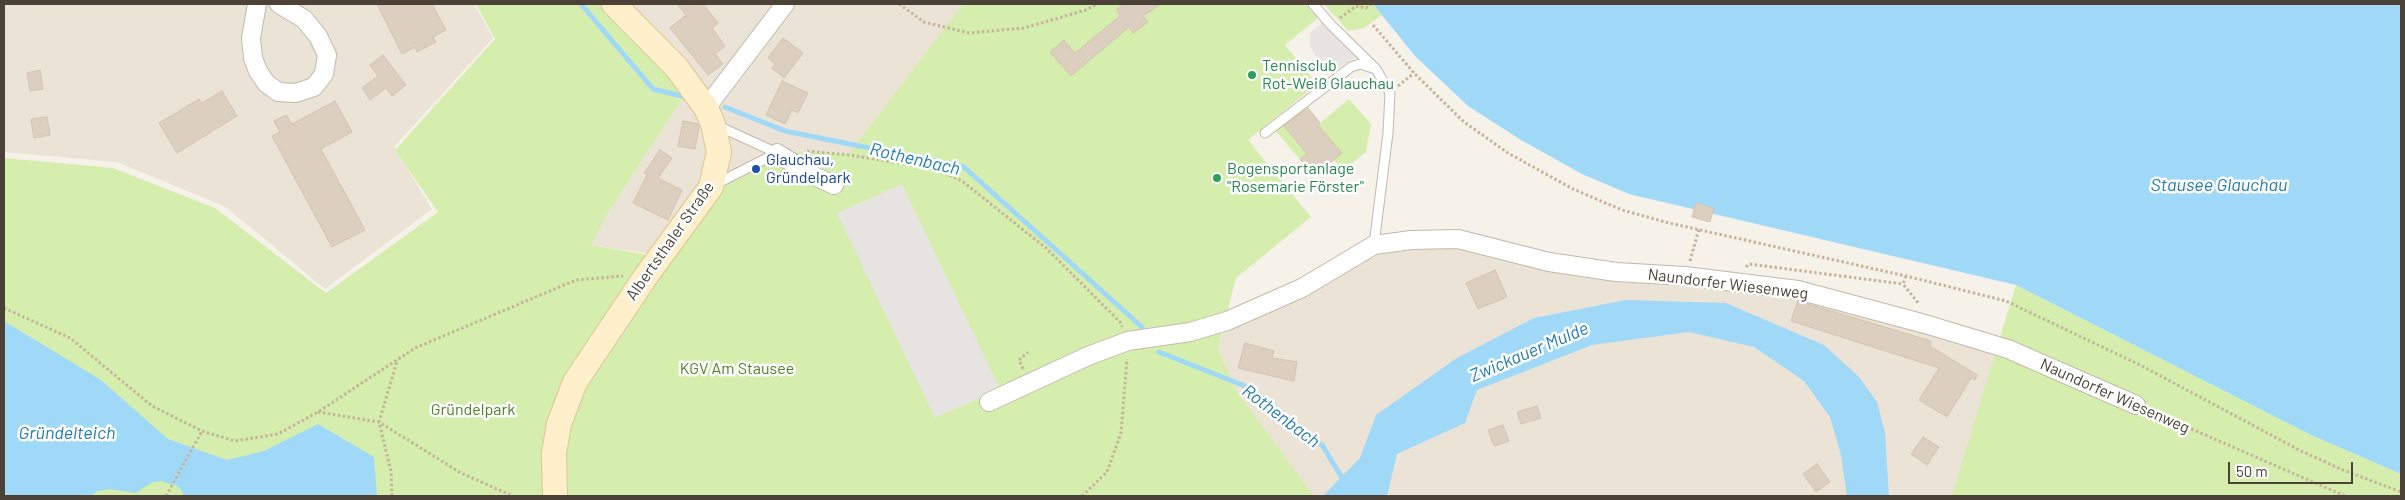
<!DOCTYPE html>
<html>
<head>
<meta charset="utf-8">
<style>
  body { margin:0 }
  #map { position:relative; width:2405px; height:500px; overflow:hidden; background:#f6f1e9; font-family:Barlow,sans-serif }
  canvas { display:block }
  .frame { position:absolute; inset:0; border:5px solid #4b4136; pointer-events:none }
  .scale { position:absolute; left:2228px; top:462px; width:125px; height:22px; box-sizing:border-box; border:2px solid #4b4136; border-top:0; padding-left:6px; font-size:15px; line-height:18px; white-space:nowrap; color:#4b4136; -webkit-text-stroke:4px #fff; paint-order:stroke }
</style>
</head>
<body>
<div id="map">
<canvas width="2405" height="500"></canvas>
<div class="frame"></div>
<div class="scale">50 m</div>
</div>
<script>
const context = document.querySelector('canvas').getContext('2d');
context.lineJoin = 'round';
function fillPath(path, color) { context.fillStyle = color; context.fill(path, 'evenodd'); }
const shape = rows => new Path2D(rows.map(r => 'M' + r).join(''));
function trace(path, color, width, dash) { context.strokeStyle = color; context.lineWidth = width; context.lineCap = dash ? 'butt' : 'round'; context.setLineDash(dash || []); context.stroke(path); }
function drawText(font, color, halo, rows, align = 'center') {
  context.font = font + ' Barlow,sans-serif'; context.lineWidth = 5; context.setLineDash([]); context.textBaseline = 'middle'; context.strokeStyle = halo; context.fillStyle = color; for (const [text, x, y, turn = 0] of rows) {
    context.save(); context.translate(x, y); context.rotate((+turn || 0) * Math.PI / 180); context.textAlign = isNaN(turn) ? turn : align; if (halo) context.strokeText(text, 0, 0); context.fillText(text, 0, 0); context.restore();
  }
}
fillPath(shape([
  [4,4,474,4,493,38,394,147,432,209,325,289,226,207,117,162,4,152],
  [628,4,963,4,849,155,813,151,653,254,590,245,607,214,683,98,701,84],
  [1411,240,1549,262,1798,290,2008,349,1956,496,1314,496,1238,393,1218,349,1227,321,1374,245]
]), '#eae3d6');
fillPath(shape([
  [476,4,614,4,678,72,683,98,607,214,591,245,659,257,711,187,777,153,813,151,849,154,963,4,1306,4,1318,18,1285,45,1317,84,1248,140,1311,217,1236,278,1218,349,1238,393,1314,496,4,496,4,158,113,168,215,208,326,293,438,212,395,150,495,39],
  [1324,4,1373,4,1382,15,1364,28,1348,31],
  [1349,99,1371,124,1366,152,1343,170,1334,160,1314,176,1275,130,1306,105,1320,123],
  [2016,285,2311,435,2401,474,2401,496,1952,496]
]), '#d5eeae');
fillPath(shape([
  [1326,19,1361,54,1327,75,1310,46,1310,33],
  [902,184,1000,389,935,418,837,213]
]), '#e7e4e1');
fillPath(shape([
  [1373,4,2401,4,2401,474,2311,435,2016,285,1629,194,1582,174,1521,140,1468,106,1415,56],
  [1626,300,1726,303,1824,345,1859,377,1877,402,1885,433,1889,496,1847,496,1841,455,1830,417,1804,381,1754,347,1689,332,1592,345,1477,390,1465,423,1397,454,1387,496,1323,496,1360,458,1376,415,1457,358,1534,318],
  [4,321,101,380,168,439,227,460,264,451,318,424,374,457,377,496,183,496,183,492,177,486,161,481,153,482,135,493,110,489,98,491,90,496,4,496]
]), '#a0d9f8');
trace(shape([
  [581,4,653,89,690,98],
  [725,107,785,131,964,167,1142,327],
  [1159,352,1245,386,1322,445,1344,481]
]), '#a0d9f8', 5);
const building = shape([
  [377,4,432,4,446,30,433,37,436,42,417,52,415,47,402,54,377,4],
  [677,4,703,4,718,23,712,28,725,46,715,54,723,64,708,75,670,28,686,15,677,4],
  [1124,4,1161,4,1143,16,1148,22,1133,33,1129,27,1071,76,1050,52,1064,40,1075,53,1120,16,1116,10,1124,4],
  [783,38,803,53,784,78,772,68,775,64,768,58,783,38],
  [383,55,406,85,392,96,386,88,370,100,362,88,378,76,370,65,383,55],
  [40,70,43,89,30,91,27,73,40,70],
  [782,81,808,93,798,113,792,110,785,124,766,115,782,81],
  [222,91,237,116,177,153,159,123,199,99,202,103,222,91],
  [335,101,352,132,321,149,365,230,332,247,272,136,280,132,274,121,286,115,292,124,335,101],
  [1308,108,1320,123,1318,125,1342,153,1314,176,1300,159,1307,154,1284,126,1308,108],
  [47,117,50,135,34,138,31,119,47,117],
  [683,121,698,124,699,127,695,149,678,146,683,121],
  [660,150,672,158,658,178,682,190,668,220,633,203,647,175,644,173,660,150],
  [1696,203,1714,208,1710,222,1692,217,1696,203],
  [1495,270,1507,297,1478,309,1466,283,1495,270],
  [1798,301,1931,341,1930,346,1977,375,1975,380,1971,378,1947,417,1919,400,1939,368,1791,321,1798,301],
  [1245,343,1274,351,1272,358,1297,362,1294,381,1238,368,1245,343],
  [1537,406,1541,418,1521,424,1517,412,1537,406],
  [1503,425,1509,441,1494,446,1488,430,1503,425],
  [1923,437,1939,447,1927,465,1911,454,1923,437],
  [1817,464,1830,482,1816,492,1803,474,1817,464]
]);
fillPath(building, '#dccfc0');
trace(building, '#d4c4af', 1);
const lane = shape([
  [1313,4,1331,25,1376,69,1390,93,1388,133,1374,245],
  [716,125,777,153],
  [1265,133,1351,67,1360,64,1373,68],
  [716,184,777,153]
]);
const street = shape([
  [257,4,251,38,253,58,258,71,266,83,278,92,296,93,314,87,324,74,327,55,318,36,304,19,279,4],
  [706,108,785,4],
  [777,153,810,174,834,185],
  [989,402,1088,356,1128,341,1190,332,1227,321,1302,288,1374,245,1411,240,1458,239,1549,262,1616,272,1685,276,1798,290,1925,324,2008,349,2136,405]
]);
const secondary = shape([
  [555,496,554,453,559,424,575,382,646,276,711,187,719,152,713,124,706,108,677,68,614,4]
]);
trace(lane, '#c3b9aa', 11);
trace(street, '#c3b9aa', 20);
trace(secondary, '#ddc696', 26);
trace(shape([
  [899,4,924,22,969,33,1024,28,1086,10,1097,4],
  [1340,18,1356,6,1366,8,1371,4],
  [1373,25,1414,73,1464,122,1508,153,1573,189,1622,210,1669,223,1906,276,2006,301,2142,366,2301,451,2343,470,2401,492],
  [1398,86,1414,73],
  [807,151,849,155,936,169,962,181,1046,248,1120,322,1122,327],
  [1690,261,1699,229],
  [1746,267,1749,264,1903,284],
  [1906,276,1903,284,1919,304],
  [4,308,70,338,152,406,202,431,235,441,278,434,318,412,415,348,576,280,623,276],
  [1023,369,1019,360,1028,352],
  [2150,411,2345,496],
  [318,412,379,422,461,473,513,496],
  [166,496,202,431],
  [392,496,391,471,379,422,397,361],
  [1082,496,1107,472,1121,433,1127,359]
]), '#c6b49a', 3, [2.5, 2.5]);
trace(lane, '#fff', 9);
trace(street, '#fff', 18);
trace(secondary, '#ffefca', 24);
for (const [x, y, r, color] of [
  [1252,75,5,"#2e9e5b"],
  [756,169,5,"#1a4fb4"],
  [1217,178,5,"#2e9e5b"]
]) { const dot = new Path2D(); dot.arc(x, y, r, 0, 2 * Math.PI); context.fillStyle = color; context.fill(dot); trace(dot, '#fff', 2); }
drawText('16px', '#27864d', '#fff', [
  ["Tennisclub",1262,66],
  ["Rot-Weiß Glauchau",1262,84],
  ["Bogensportanlage",1227,169],
  ["\"Rosemarie Förster\"",1227,187]
], 'left');
drawText('16px', '#164399', '#fff', [
  ["Glauchau,",766,160],
  ["Gründelpark",766,178]
], 'left');
drawText('16px', '#4b4136', '#fff', [
  ["Albertsthaler Straße",670,241,-55],
  ["Naundorfer Wiesenweg",1728,284,7],
  ["Naundorfer Wiesenweg",2115,396,24]
]);
drawText('16px', '#4d8322', '#fff', [
  ["KGV Am Stausee",737,369],
  ["Gründelpark",473,410]
]);
drawText('italic 18px', '#217cb1', '#fff', [
  ["Rothenbach",915,159,13],
  ["Stausee Glauchau",2219,185],
  ["Zwickauer Mulde",1529,352,-23],
  ["Rothenbach",1281,416,37],
  ["Gründelteich",67,433]
]);
</script>
</body>
</html>
